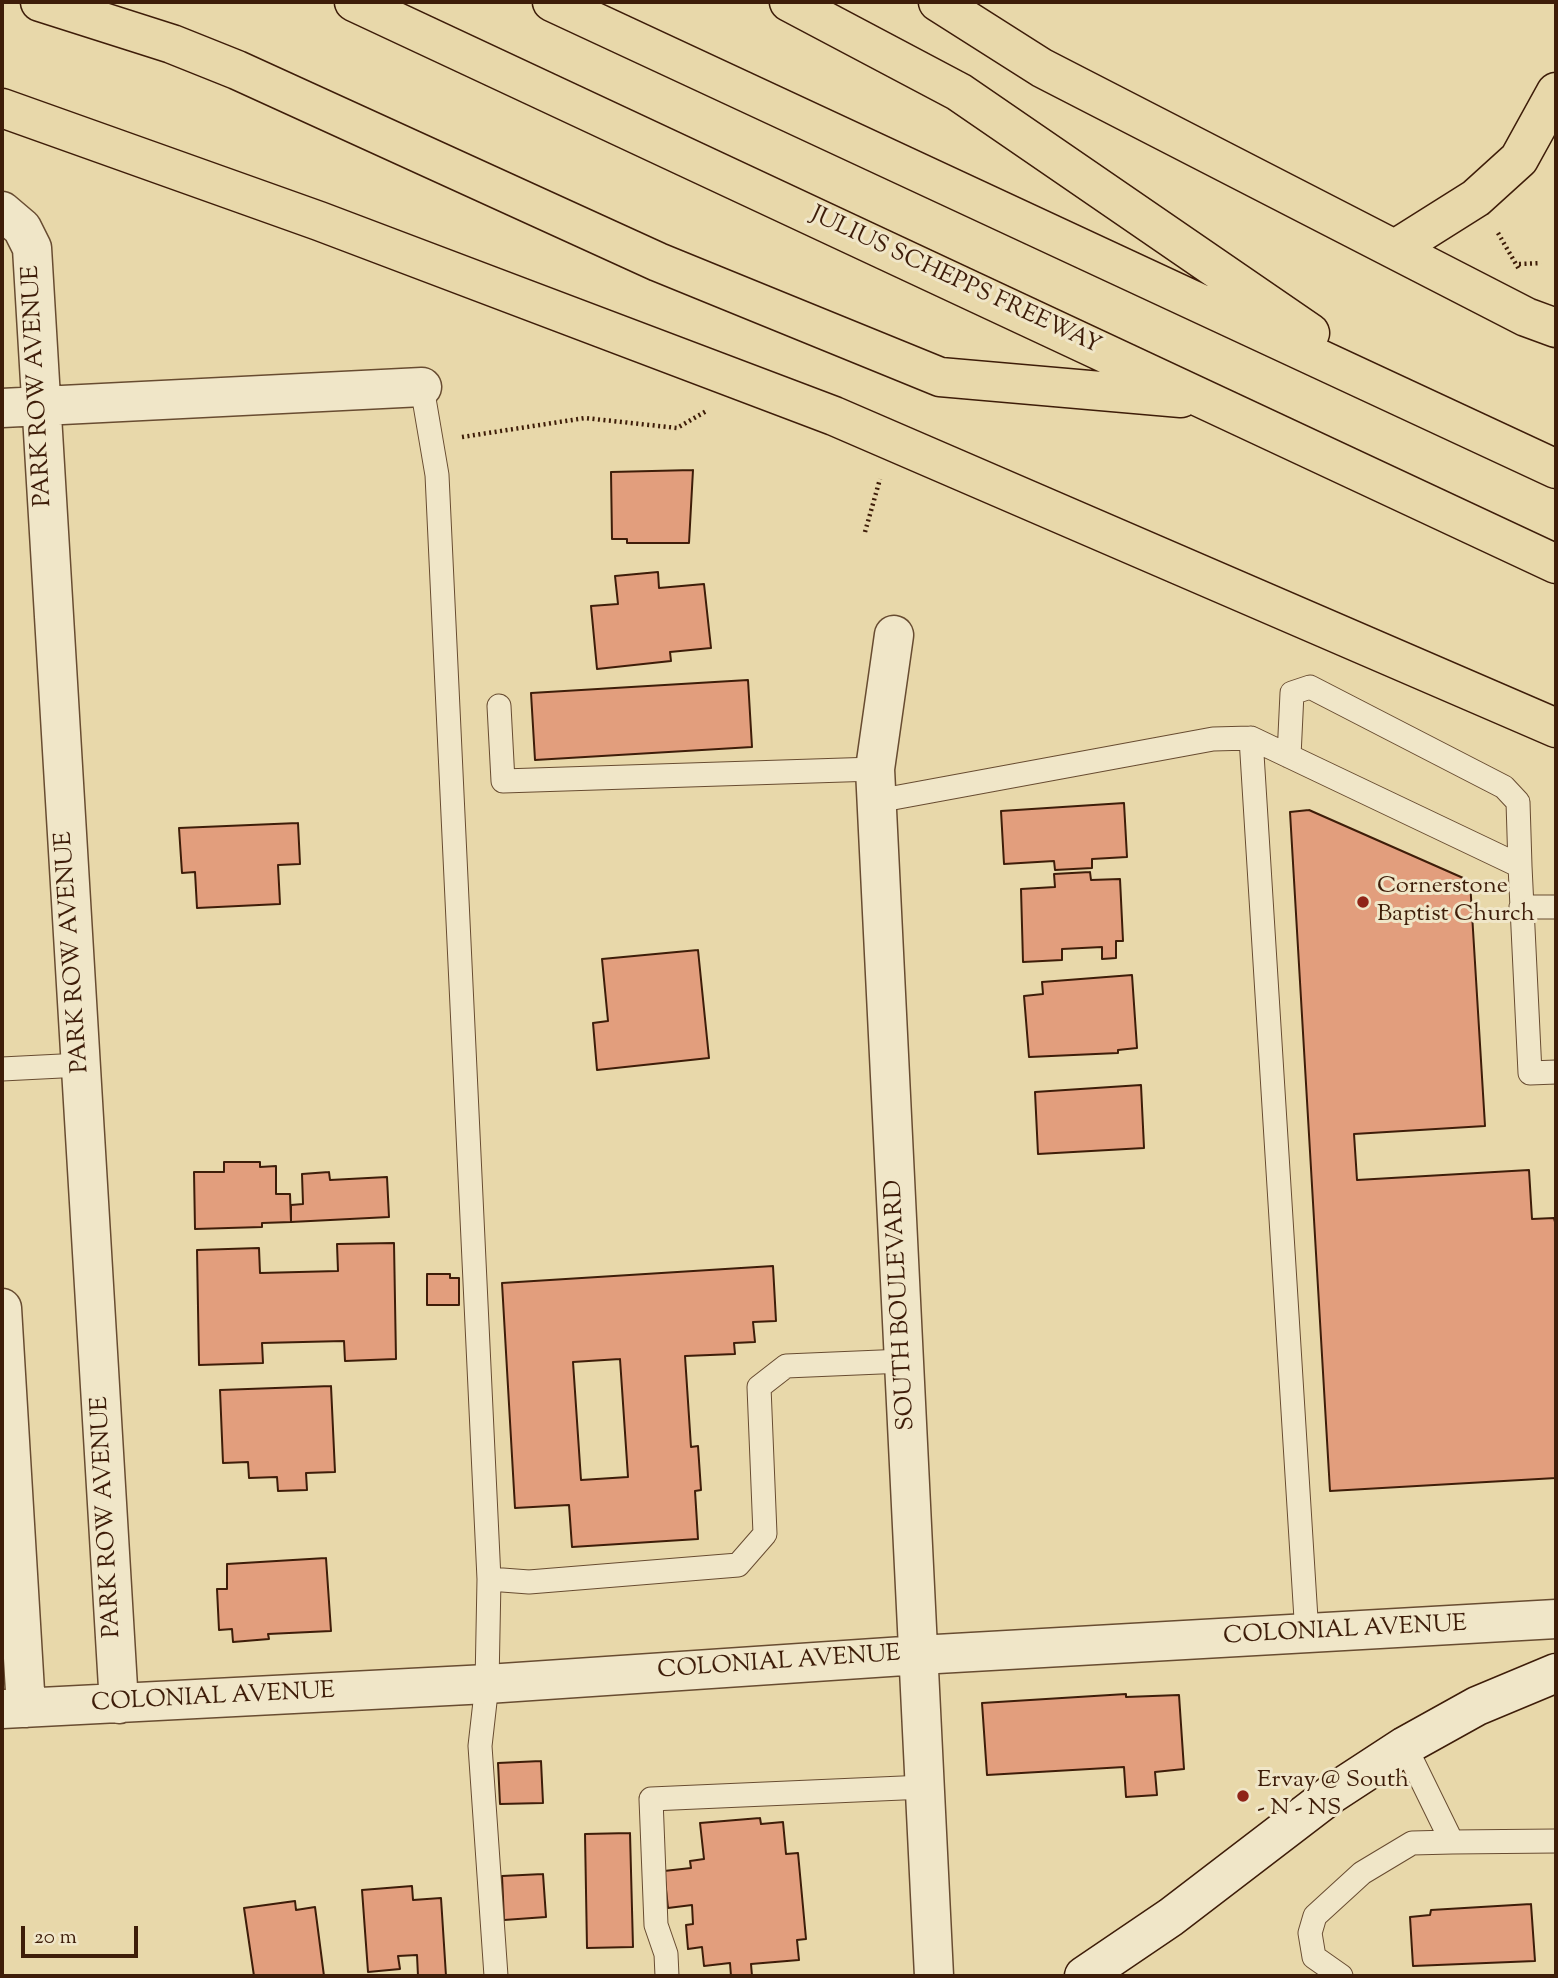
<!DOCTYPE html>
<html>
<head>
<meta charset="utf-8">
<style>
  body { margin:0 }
  #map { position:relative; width:1558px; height:1978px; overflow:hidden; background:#e8d8aa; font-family:"Sorts Mill Goudy",serif }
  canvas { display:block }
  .frame { position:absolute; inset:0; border:4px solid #3e1d09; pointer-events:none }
  .scale { position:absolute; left:21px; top:1926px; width:117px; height:32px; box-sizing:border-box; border:4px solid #3e1d09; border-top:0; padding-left:9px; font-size:21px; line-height:24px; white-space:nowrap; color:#3e1d09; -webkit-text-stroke:5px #f0e6c8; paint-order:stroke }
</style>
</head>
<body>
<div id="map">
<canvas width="1558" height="1978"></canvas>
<div class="frame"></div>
<div class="scale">20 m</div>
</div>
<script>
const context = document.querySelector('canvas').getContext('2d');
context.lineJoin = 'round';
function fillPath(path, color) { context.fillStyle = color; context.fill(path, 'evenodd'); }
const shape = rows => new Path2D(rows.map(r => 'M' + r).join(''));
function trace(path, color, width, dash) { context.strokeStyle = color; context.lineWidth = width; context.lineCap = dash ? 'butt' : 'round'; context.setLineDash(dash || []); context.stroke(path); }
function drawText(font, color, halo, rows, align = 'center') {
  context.font = font + ' "Sorts Mill Goudy",serif'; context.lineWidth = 6; context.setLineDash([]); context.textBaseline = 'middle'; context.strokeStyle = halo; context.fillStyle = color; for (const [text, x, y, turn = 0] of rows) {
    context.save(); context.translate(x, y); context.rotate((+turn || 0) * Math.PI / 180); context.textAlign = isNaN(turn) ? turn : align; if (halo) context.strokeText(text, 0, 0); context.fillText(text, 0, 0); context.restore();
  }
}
const building = shape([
  [693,470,689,543,627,543,627,539,612,539,611,472,693,470],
  [658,572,659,588,704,584,711,648,670,652,671,661,597,669,591,606,618,604,615,576,658,572],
  [748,680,752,747,535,760,531,693,748,680],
  [1124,803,1127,857,1092,859,1092,868,1055,870,1054,861,1004,864,1001,811,1124,803],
  [1309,810,1470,881,1485,1126,1354,1134,1357,1180,1529,1170,1532,1219,1554,1218,1556,1226,1556,1478,1330,1491,1290,812,1309,810],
  [298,823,300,864,278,865,280,904,197,908,195,872,182,873,179,828,298,823],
  [1090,872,1091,880,1120,879,1123,941,1116,941,1116,958,1102,959,1102,947,1062,949,1062,960,1023,962,1021,889,1055,887,1054,874,1090,872],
  [698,950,709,1058,597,1070,593,1023,608,1021,602,959,698,950],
  [1132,975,1137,1048,1118,1050,1118,1053,1029,1057,1024,996,1043,994,1042,982,1132,975],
  [1141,1085,1144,1148,1038,1154,1035,1092,1141,1085],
  [224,1162,260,1162,260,1167,276,1166,276,1194,290,1194,291,1222,262,1223,262,1227,195,1229,194,1172,224,1172,224,1162],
  [329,1172,330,1180,387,1177,389,1217,291,1222,291,1205,303,1204,302,1174,329,1172],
  [394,1243,396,1359,345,1361,344,1341,262,1343,263,1363,199,1365,197,1250,259,1248,260,1273,338,1271,337,1244,394,1243],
  [773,1266,776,1321,753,1322,755,1342,734,1343,735,1354,685,1356,691,1447,698,1446,701,1490,695,1491,698,1539,572,1547,569,1505,515,1508,502,1283,773,1266],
  [620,1359,628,1477,581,1480,573,1362,620,1359],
  [427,1274,450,1274,450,1278,459,1278,459,1305,427,1305,427,1274],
  [331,1386,335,1472,306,1473,307,1490,278,1491,277,1477,249,1478,248,1462,223,1463,220,1390,331,1386],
  [326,1558,331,1631,268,1634,269,1639,233,1642,232,1629,219,1630,217,1589,227,1589,227,1564,326,1558],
  [1126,1694,1126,1697,1179,1695,1184,1769,1155,1772,1157,1795,1126,1797,1124,1767,987,1775,982,1703,1126,1694],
  [541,1761,543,1803,500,1804,498,1763,541,1761],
  [760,1818,761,1824,783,1822,786,1854,798,1853,806,1939,797,1940,799,1960,751,1964,752,1976,731,1976,730,1963,704,1966,702,1947,688,1949,686,1925,693,1924,692,1905,668,1908,664,1871,691,1868,690,1861,704,1859,700,1823,760,1818],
  [630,1833,633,1947,587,1948,585,1834,630,1833],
  [543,1874,546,1917,504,1920,502,1876,543,1874],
  [412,1886,413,1900,441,1898,446,1976,418,1976,417,1955,398,1956,400,1969,368,1972,362,1890,412,1886],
  [295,1901,296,1910,315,1907,324,1976,254,1976,244,1908,295,1901],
  [1531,1904,1535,1961,1413,1966,1410,1917,1430,1915,1431,1910,1531,1904]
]);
fillPath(building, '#e29e7d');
trace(building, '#3e1d09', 2);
const service = shape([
  [422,387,437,475,489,1579,487,1684,480,1746,496,1976],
  [499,706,503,781,875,769],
  [1251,738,1307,1635],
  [1289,756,1292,693,1310,687,1504,787,1518,802,1520,866],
  [877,801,1213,739,1251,738,1520,866,1530,1073,1556,1072],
  [1521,907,1556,907],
  [2,1069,81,1065],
  [489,1579,529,1582,738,1565,765,1534,759,1387,786,1366,904,1361],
  [1405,1746,1452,1842,1556,1841],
  [667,1976,666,1954,656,1925,651,1799,925,1787],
  [1341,1976,1314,1957,1310,1933,1315,1916,1362,1873,1412,1843,1452,1842]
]);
const minor = shape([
  [2,211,22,228,32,248,119,1704],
  [2,408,422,387],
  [894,635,875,769,934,1976],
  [2,1308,26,1708],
  [2,1709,487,1684,919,1655,1556,1619]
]);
const secondary = shape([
  [1084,1976,1171,1917,1333,1793,1405,1746,1477,1706,1556,1673]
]);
const motorway = shape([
  [40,2,172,44,237,70,658,262,940,377,1181,398],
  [354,2,1556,564],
  [552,2,1556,469],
  [789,2,959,92,1310,333],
  [938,2,1042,68,1526,317,1556,328],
  [2,108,319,221,834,416,1556,728],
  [1395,249,1476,198,1519,159,1556,92]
]);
trace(service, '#684c31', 25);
trace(minor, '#684c31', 41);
trace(secondary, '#3e1d09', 41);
trace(motorway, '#3e1d09', 41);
trace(shape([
  [1498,233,1520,271],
  [1519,264,1541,263],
  [462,437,585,418,677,428,708,410],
  [865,532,880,479]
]), '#3e1d09', 4.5, [2, 3.5]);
trace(service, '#f0e6c8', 23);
trace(minor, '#f0e6c8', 38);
trace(secondary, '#f0e6c8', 38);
trace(motorway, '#e8d8aa', 38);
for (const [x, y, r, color] of [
  [1363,902,7,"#8f2418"],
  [1243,1796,7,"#8f2418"]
]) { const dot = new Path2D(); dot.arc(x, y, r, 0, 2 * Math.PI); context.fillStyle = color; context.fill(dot); trace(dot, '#f0e6c8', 2.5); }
drawText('24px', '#3e1d09', '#f0e6c8', [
  ["JULIUS SCHEPPS FREEWAY",955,282,25],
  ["PARK ROW AVENUE",39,386,-93],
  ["PARK ROW AVENUE",74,952,-94],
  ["SOUTH BOULEVARD",902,1305,-93],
  ["PARK ROW AVENUE",108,1517,-93],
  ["COLONIAL AVENUE",1345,1632,-3],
  ["COLONIAL AVENUE",779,1664,-4],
  ["COLONIAL AVENUE",213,1699,-3]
]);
drawText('24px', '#3e1d09', '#f0e6c8', [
  ["Cornerstone",1377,888],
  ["Baptist Church",1377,916],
  ["Ervay @ South",1257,1782],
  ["- N - NS",1257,1810]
], 'left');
</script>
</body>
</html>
